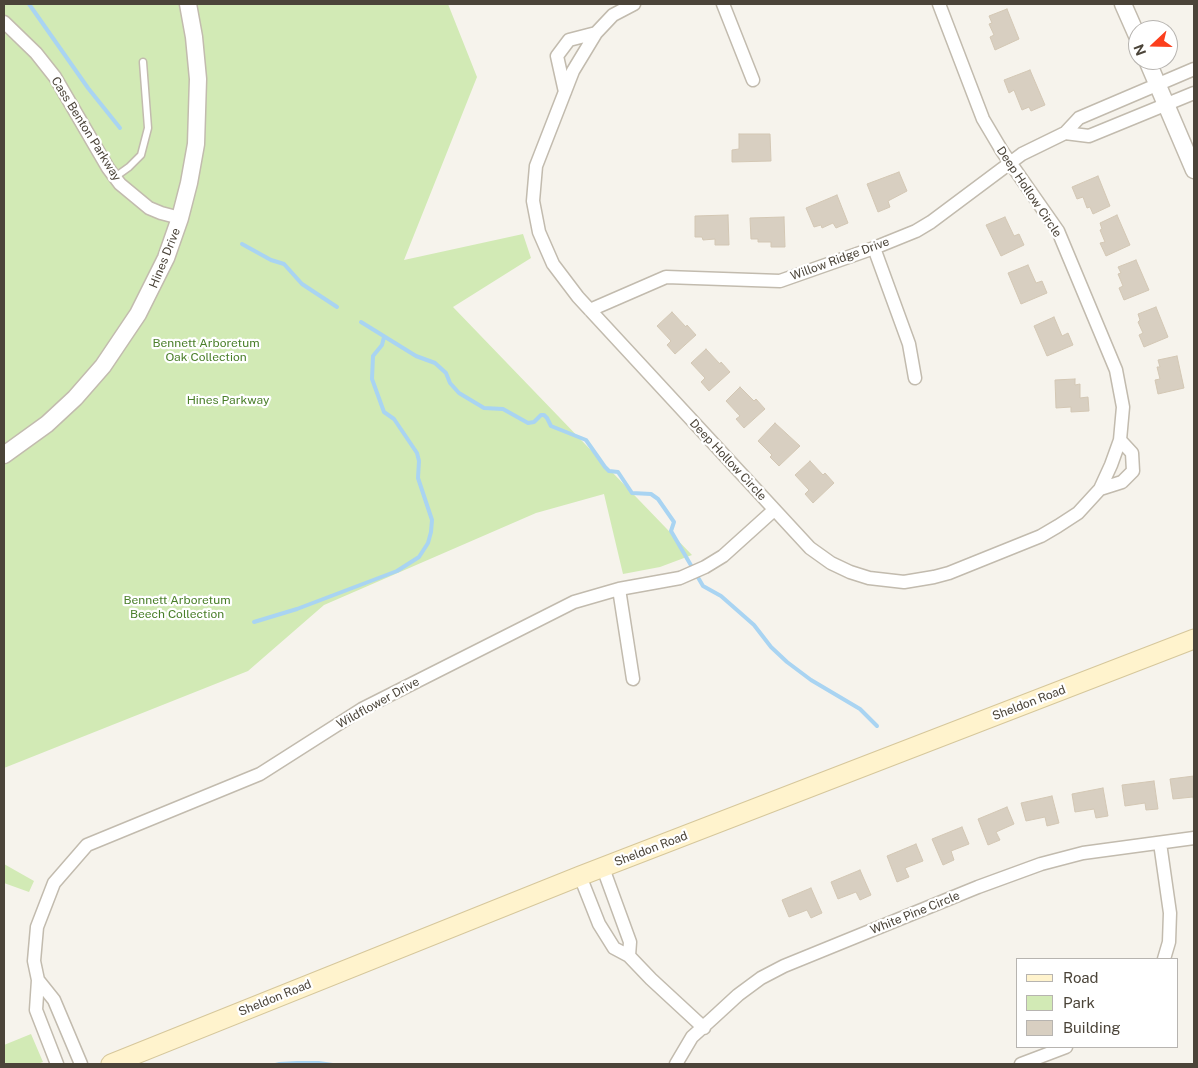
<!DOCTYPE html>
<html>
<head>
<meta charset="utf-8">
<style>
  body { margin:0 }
  #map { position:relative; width:1198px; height:1068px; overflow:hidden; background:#f6f3ec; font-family:"Public Sans",sans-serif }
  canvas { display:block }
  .frame { position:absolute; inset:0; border:5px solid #4b4439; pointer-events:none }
  .legend { position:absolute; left:1016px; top:958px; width:162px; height:90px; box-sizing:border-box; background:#fff; border:1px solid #b7b4b0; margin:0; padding:6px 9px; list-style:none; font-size:15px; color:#4b4439 }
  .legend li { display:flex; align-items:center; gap:10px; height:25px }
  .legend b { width:25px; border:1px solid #b7b4b0 }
  .north { position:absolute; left:1128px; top:20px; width:50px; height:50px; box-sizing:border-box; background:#fff; border:1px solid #b7b4b0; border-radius:50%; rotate:249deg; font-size:14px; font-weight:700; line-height:20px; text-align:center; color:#4b4439 }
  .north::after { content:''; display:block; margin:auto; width:18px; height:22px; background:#fc3f1d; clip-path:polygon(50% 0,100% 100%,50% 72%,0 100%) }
</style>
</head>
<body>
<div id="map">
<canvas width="1198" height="1068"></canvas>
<div class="frame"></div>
<ul class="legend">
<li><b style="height:6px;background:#fff3cd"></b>Road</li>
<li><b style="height:14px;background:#d2eab5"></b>Park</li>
<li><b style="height:14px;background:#d8cfc1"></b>Building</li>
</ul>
<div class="north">N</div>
</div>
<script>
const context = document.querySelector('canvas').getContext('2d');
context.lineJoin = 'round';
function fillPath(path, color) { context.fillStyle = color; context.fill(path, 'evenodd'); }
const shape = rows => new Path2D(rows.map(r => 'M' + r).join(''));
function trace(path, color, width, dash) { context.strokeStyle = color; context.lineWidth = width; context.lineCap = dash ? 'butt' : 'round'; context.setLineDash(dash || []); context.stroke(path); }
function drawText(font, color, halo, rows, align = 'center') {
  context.font = font + ' "Public Sans",sans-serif'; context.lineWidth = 4.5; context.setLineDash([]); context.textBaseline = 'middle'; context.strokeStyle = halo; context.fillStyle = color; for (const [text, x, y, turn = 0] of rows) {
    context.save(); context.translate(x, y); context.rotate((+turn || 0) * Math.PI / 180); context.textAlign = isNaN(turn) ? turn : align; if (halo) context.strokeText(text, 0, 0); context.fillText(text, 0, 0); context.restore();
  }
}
fillPath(shape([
  [4,4,448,4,477,77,404,260,523,234,531,258,453,307,692,555,660,567,623,574,604,494,536,513,324,605,248,671,4,768],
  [4,864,34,881,29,892,4,883],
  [31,1034,43,1062,37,1064,4,1064,4,1045]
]), '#d2eab5');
fillPath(shape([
  [297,1061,319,1061,333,1063,333,1064,271,1064,279,1062]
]), '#a9d4f2');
trace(shape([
  [29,4,88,88,120,128],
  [242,244,271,260,284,264,302,284,337,307],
  [361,322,416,356,435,363,446,373,450,383,459,393,484,408,503,409,528,423,534,422,541,415,544,415,547,418,551,426,586,440,605,467,609,471,618,472,632,493,651,494,658,499,674,522,671,531,703,586,721,596,754,625,771,647,787,662,811,680,860,709,877,726],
  [254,622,297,609,397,571,419,557,428,543,431,532,432,520,418,478,419,461,417,453,394,419,384,412,372,379,373,356,382,345,384,337]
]), '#a9d4f2', 4);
const building = shape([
  [1007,9,1019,39,995,50,990,37,994,35,989,24,992,23,989,16,1007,9],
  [1030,70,1045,105,1031,111,1029,107,1022,110,1014,90,1009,93,1004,80,1030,70],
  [739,134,770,134,771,161,732,162,732,150,739,149,739,134],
  [899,172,907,191,888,201,890,207,878,212,867,184,899,172],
  [1098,176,1110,206,1093,214,1090,207,1087,208,1083,197,1077,199,1072,187,1098,176],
  [837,195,848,223,836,228,833,223,822,228,821,225,814,227,806,208,837,195],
  [728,215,729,245,715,245,715,239,703,240,702,237,695,237,695,216,728,215],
  [1117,215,1130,245,1106,256,1100,243,1105,242,1100,230,1102,229,1100,223,1117,215],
  [784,217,785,247,771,247,771,242,758,242,758,239,751,239,750,218,784,217],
  [1005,217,1014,236,1019,234,1024,245,1001,256,986,225,1005,217],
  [1136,260,1149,290,1124,300,1119,288,1123,286,1118,274,1121,273,1118,267,1136,260],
  [1028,265,1036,283,1042,281,1047,293,1021,304,1008,273,1028,265],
  [1156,307,1168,337,1144,347,1139,335,1143,333,1138,322,1140,320,1138,314,1156,307],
  [672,312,686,327,687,325,696,335,675,354,667,345,671,341,657,326,672,312],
  [1054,317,1062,336,1068,333,1073,345,1047,356,1034,326,1054,317],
  [706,349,720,364,721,362,730,372,709,391,701,382,705,378,691,363,706,349],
  [1177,356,1184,388,1158,394,1155,380,1160,379,1157,367,1160,367,1158,360,1177,356],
  [1075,379,1075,385,1080,384,1080,398,1088,397,1089,411,1071,412,1071,407,1056,408,1055,380,1075,379],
  [740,387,754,401,756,399,765,409,744,428,736,419,740,416,726,401,740,387],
  [775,423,800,446,779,466,770,457,772,455,758,441,775,423],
  [810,461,823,475,825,473,834,483,813,503,805,494,809,490,795,475,810,461],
  [1194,776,1194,804,1193,797,1173,799,1170,779,1194,776],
  [1154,781,1158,809,1146,810,1145,803,1125,806,1122,785,1154,781],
  [1103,788,1108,816,1096,818,1094,809,1075,812,1072,794,1103,788],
  [1052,796,1059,823,1047,826,1045,817,1026,821,1021,803,1052,796],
  [1007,807,1014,824,996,832,1000,840,988,845,978,819,1007,807],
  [962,827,969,844,951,851,954,860,943,865,932,839,962,827],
  [916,844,923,861,905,868,909,877,897,882,887,856,916,844],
  [860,870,871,895,860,900,856,892,838,899,831,882,860,870],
  [811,888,822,913,811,918,807,910,789,917,782,900,811,888]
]);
fillPath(building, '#d8cfc1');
trace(building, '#d3c7b4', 1);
const service = shape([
  [115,177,129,167,141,155,148,128,143,62]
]);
const minor = shape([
  [634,4,613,15,596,33,573,71,536,166,533,201,539,232,553,264,578,297,810,548,831,563,850,572,869,578,904,582,934,577,949,573,1041,536,1058,526,1078,513,1100,489,1111,465,1120,440,1123,407,1116,370,1058,231,1002,151,983,119,939,4],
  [723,4,753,80],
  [4,22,36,53,55,77,108,168,120,184,149,208,161,213,180,218],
  [565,92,557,56,569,40,596,33],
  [1065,133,1089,136,1194,93],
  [874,248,909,344,915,378],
  [590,310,666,277,780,281,874,248,916,231,931,222,1022,154,1065,133,1079,118,1194,69],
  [1100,489,1122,482,1133,471,1132,453,1120,440],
  [619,589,633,679],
  [1160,843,1170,913,1169,942,1164,959],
  [603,868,630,942,629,956],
  [580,876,599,924,614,948,629,956,651,979,704,1028],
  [38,980,54,1000,81,1064],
  [57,1064,36,1010,38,980,34,961,37,927,54,883,87,845,260,774,362,709,574,602,619,589,680,578,705,567,723,556,774,510],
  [676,1064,692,1037,713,1018,738,995,761,978,784,966,978,887,1041,864,1083,853,1194,838],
  [1021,1064,1066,1047]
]);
const tertiary = shape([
  [1123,4,1138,38],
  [1147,60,1194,170],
  [4,455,47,424,75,398,103,366,138,314,166,258,180,218,189,183,196,144,198,79,194,37,188,4]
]);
const secondary = shape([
  [111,1064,580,876,1194,639]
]);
trace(service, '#c2bbae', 9);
trace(minor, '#c2bbae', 15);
trace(tertiary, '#c2bbae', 19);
trace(secondary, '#d6c79b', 21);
trace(service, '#fff', 6);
trace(minor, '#fff', 12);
trace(tertiary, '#fff', 16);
trace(secondary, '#fff3cd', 19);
drawText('12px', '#4b4439', '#fff', [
  ["Cass Benton Parkway",86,129,58],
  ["Deep Hollow Circle",1029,192,56],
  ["Hines Drive",165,258,-68],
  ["Willow Ridge Drive",840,259,-20],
  ["Deep Hollow Circle",728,460,47],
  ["Wildflower Drive",378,703,-29],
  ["Sheldon Road",1029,703,-21],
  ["Sheldon Road",651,849,-21],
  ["White Pine Circle",915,913,-22],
  ["Sheldon Road",275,998,-22]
]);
drawText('12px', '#4a7f2a', '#fff', [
  ["Bennett Arboretum",206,343],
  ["Oak Collection",206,357],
  ["Hines Parkway",228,400],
  ["Bennett Arboretum",177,600],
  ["Beech Collection",177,614]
]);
</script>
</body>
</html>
